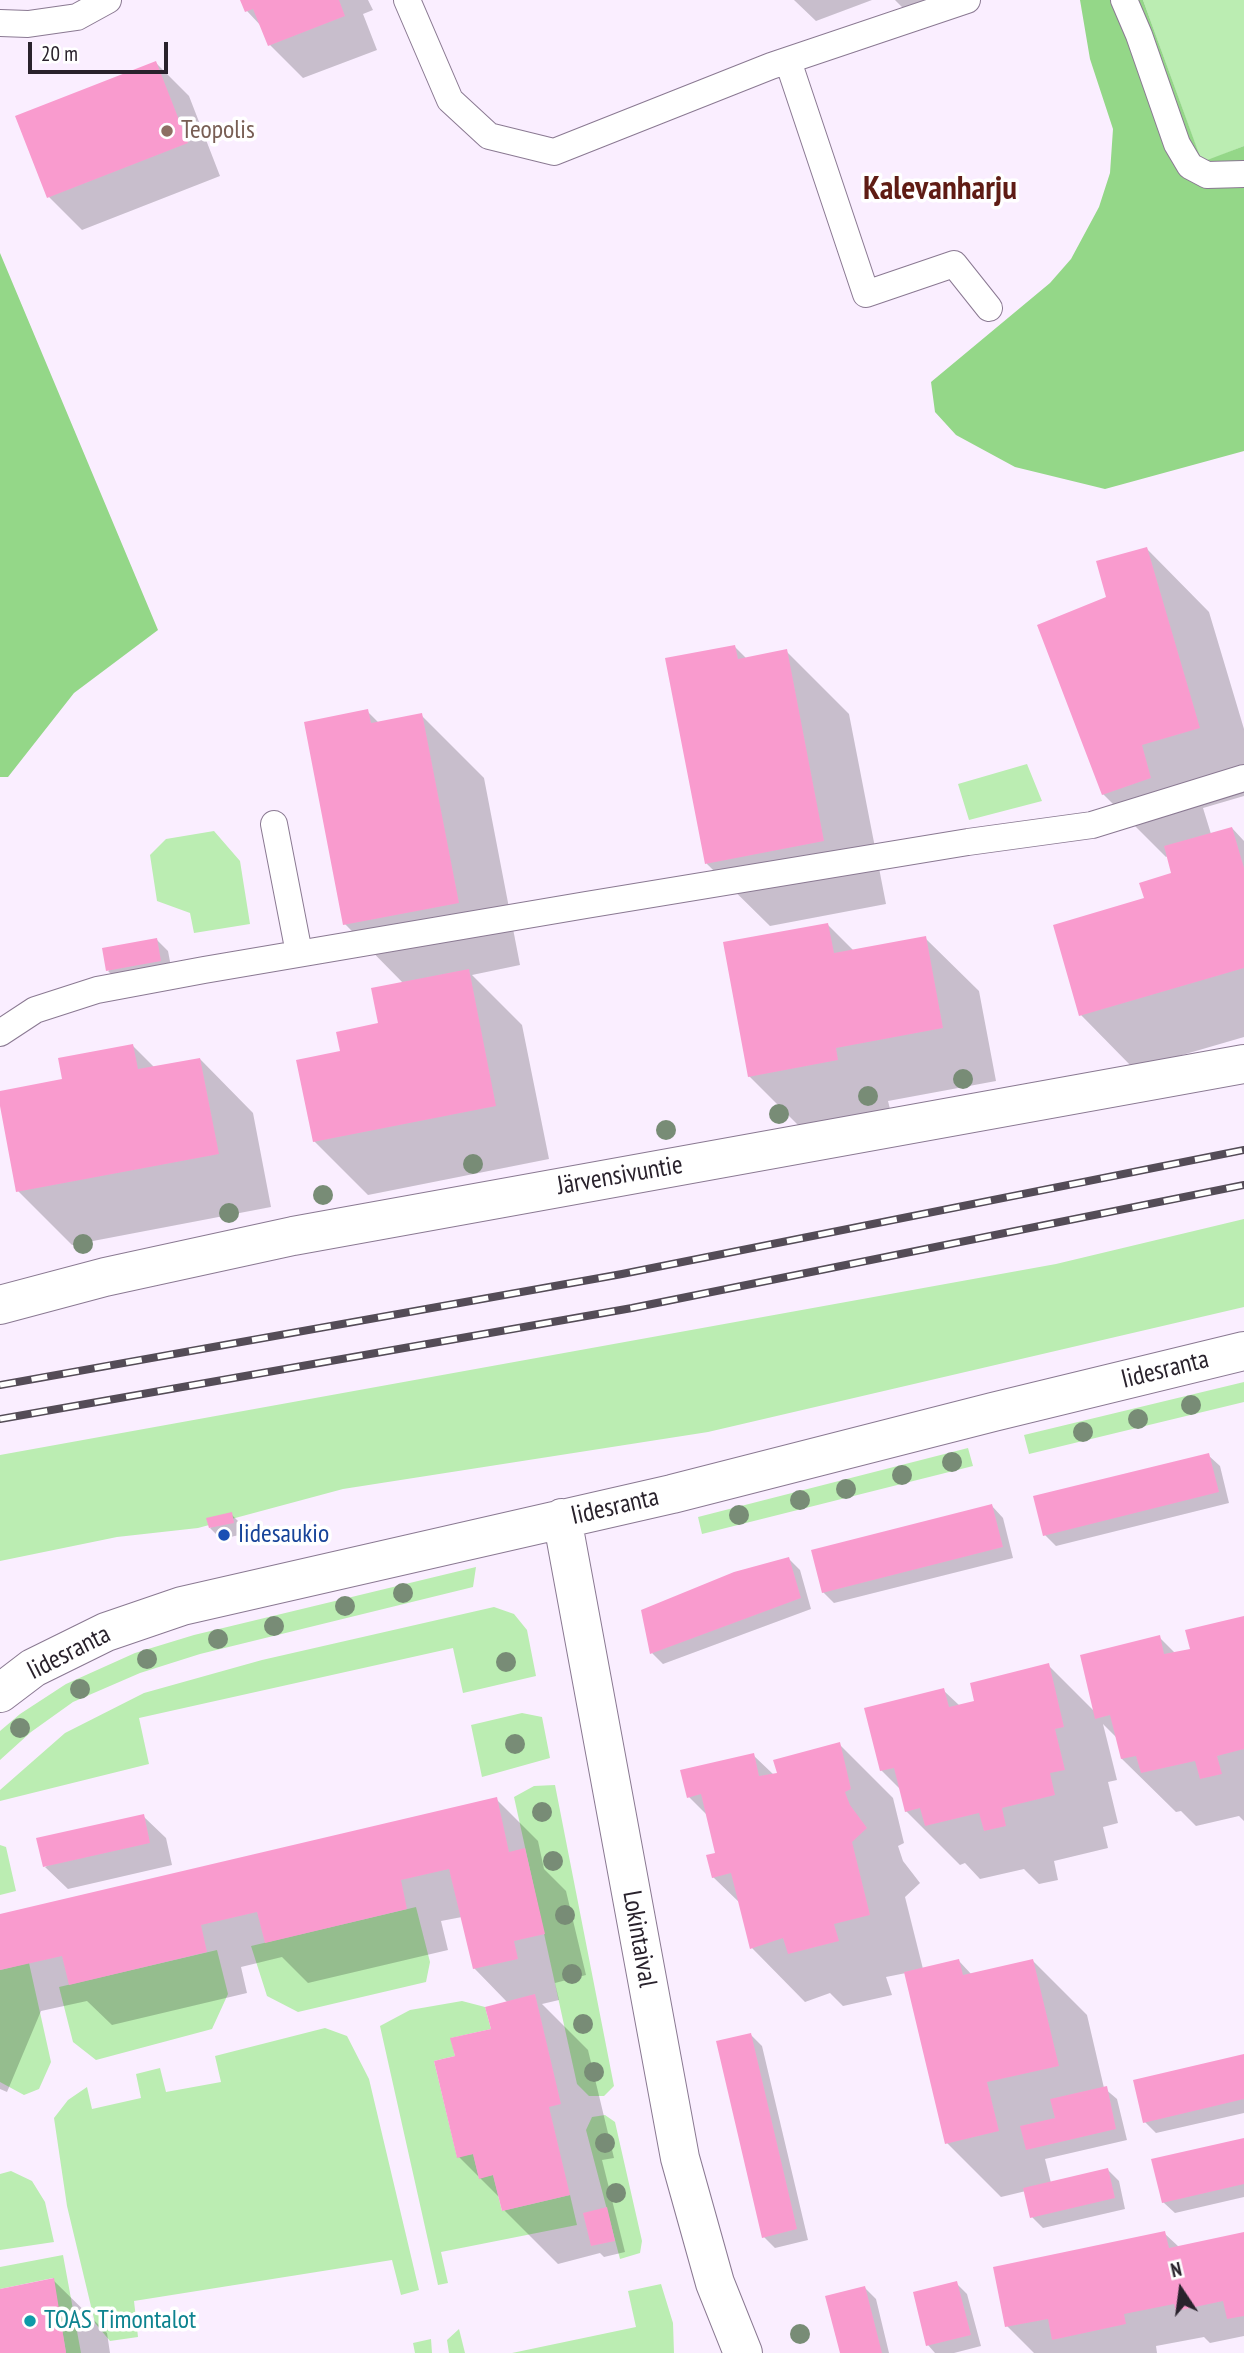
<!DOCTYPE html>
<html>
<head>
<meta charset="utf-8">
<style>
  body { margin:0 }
  #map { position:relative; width:1244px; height:2353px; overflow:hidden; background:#faeeff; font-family:"PT Sans Narrow",sans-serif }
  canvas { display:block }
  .north { position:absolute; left:1146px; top:2255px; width:70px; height:70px; -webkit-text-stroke:5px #fff; paint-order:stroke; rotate:347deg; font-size:19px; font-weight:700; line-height:28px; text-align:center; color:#29222c }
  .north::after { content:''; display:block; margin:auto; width:24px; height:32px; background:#29222c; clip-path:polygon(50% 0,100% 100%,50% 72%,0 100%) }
  .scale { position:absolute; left:28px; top:42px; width:140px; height:32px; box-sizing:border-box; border:4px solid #29222c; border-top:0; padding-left:9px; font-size:21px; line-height:24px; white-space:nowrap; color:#29222c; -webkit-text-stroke:5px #fff; paint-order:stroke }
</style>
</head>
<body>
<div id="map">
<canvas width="1244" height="2353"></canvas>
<div class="north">N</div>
<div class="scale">20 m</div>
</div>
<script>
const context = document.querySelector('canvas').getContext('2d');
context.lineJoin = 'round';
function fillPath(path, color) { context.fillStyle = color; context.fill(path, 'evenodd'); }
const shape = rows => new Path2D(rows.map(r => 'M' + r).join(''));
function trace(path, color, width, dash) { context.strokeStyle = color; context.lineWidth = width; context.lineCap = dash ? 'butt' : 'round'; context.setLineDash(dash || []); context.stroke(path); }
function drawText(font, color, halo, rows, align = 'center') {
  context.font = font + ' "PT Sans Narrow",sans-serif'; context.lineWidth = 7; context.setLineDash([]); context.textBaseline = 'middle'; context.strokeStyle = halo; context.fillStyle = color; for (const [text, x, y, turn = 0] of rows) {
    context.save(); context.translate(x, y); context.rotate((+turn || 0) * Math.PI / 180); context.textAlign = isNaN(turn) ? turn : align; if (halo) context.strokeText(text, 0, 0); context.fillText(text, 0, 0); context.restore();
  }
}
fillPath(shape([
  [1143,0,1244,0,1244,146,1202,163],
  [1027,764,1042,801,969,820,958,784],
  [214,831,240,861,250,924,194,933,190,913,157,901,150,855,166,839],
  [1244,1219,1244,1307,708,1432,343,1489,198,1528,117,1537,0,1561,0,1455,1056,1264],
  [1244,1382,1244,1402,1029,1454,1024,1435],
  [968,1448,973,1466,702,1534,698,1517],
  [476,1567,473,1587,200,1654,140,1673,73,1702,31,1732,0,1760,0,1731,20,1714,66,1684,135,1653,194,1635],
  [494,1607,514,1614,527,1630,536,1676,463,1693,453,1648,139,1718,149,1764,0,1801,0,1790,65,1733,144,1693,262,1660],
  [522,1713,542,1717,550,1758,482,1777,471,1725],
  [555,1785,614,2086,604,2096,589,2096,577,2084,514,1797,534,1786],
  [0,1845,6,1847,16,1891,0,1895],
  [416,1907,430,1962,426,1982,298,2012,267,1996,251,1946],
  [217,1950,228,1994,212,2029,96,2060,73,2042,59,1987],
  [29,1963,51,2062,39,2089,24,2095,0,2082,0,1970],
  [462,2001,485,2007,491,2029,451,2038,455,2056,434,2061,457,2157,473,2154,479,2178,493,2175,502,2211,570,2195,577,2225,441,2252,448,2283,438,2285,380,2026,410,2010],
  [325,2028,347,2036,369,2079,419,2290,401,2295,392,2260,134,2301,138,2337,110,2341,95,2323,67,2206,54,2118,68,2100,87,2087,92,2109,141,2098,136,2074,160,2068,166,2092,221,2082,215,2056],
  [605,2115,615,2122,642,2241,640,2253,620,2259,586,2130,592,2117],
  [11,2171,32,2181,45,2202,54,2242,0,2250,0,2174],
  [63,2255,81,2353,64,2353,66,2352,53,2278,0,2289,0,2267],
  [661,2284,673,2323,674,2353,512,2353,636,2327,628,2291],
  [459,2329,465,2353,449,2353,447,2340],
  [431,2339,432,2353,415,2353,413,2343]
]), '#bbedb2');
fillPath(shape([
  [1080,0,1143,0,1202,162,1244,146,1244,451,1105,489,1015,467,956,435,935,412,931,382,1050,283,1071,259,1099,207,1110,173,1113,129,1090,59],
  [0,253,158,630,74,693,8,777,0,777]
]), '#94d788');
fillPath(shape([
  [242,0,368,0,373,10,363,14,377,50,303,78,270,45,262,27,247,11],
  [794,0,872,0,816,21],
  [895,0,932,0,905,10],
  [156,63,189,96,220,176,82,230,49,197],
  [1147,549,1209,612,1244,729,1244,796,1203,808,1211,834,1232,828,1244,841,1244,1037,1134,1069,1081,1015,1146,900,1173,874,1168,856,1166,857,1103,794,1108,598],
  [734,646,747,659,786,651,849,714,886,904,770,926,707,864,667,660],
  [367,711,379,723,421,715,484,778,520,965,472,975,522,1025,549,1159,368,1195,314,1141,342,1052,380,1024,404,984,345,924],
  [828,925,854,951,925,938,979,991,996,1081,888,1101,891,1113,803,1130,749,1076],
  [157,940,168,951,172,972,119,982,108,971],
  [133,1046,155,1068,200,1059,253,1113,271,1207,72,1245,18,1191,0,1093,64,1080],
  [1208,1455,1220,1466,1229,1503,1056,1546,1045,1535],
  [992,1506,1003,1518,1013,1558,834,1603,823,1592],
  [231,1514,242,1525,244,1534,221,1539,210,1528],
  [789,1559,800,1570,811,1609,663,1664,652,1653],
  [1244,1618,1244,1821,1239,1816,1196,1826,1181,1811,1176,1812,1122,1759,1117,1738,1103,1724,1117,1780,1108,1782,1118,1823,1103,1827,1108,1848,1054,1861,1058,1880,1039,1884,1024,1869,980,1879,965,1863,960,1865,906,1811,901,1790,881,1770,943,1690,960,1706,976,1702,1048,1665,1096,1713,1159,1637,1176,1654,1192,1650],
  [839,1744,893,1798,904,1843,898,1846,903,1861,920,1883,905,1897,923,1969,959,1961,972,1975,1033,1961,1087,2015,1104,2088,1117,2099,1127,2140,1045,2159,1051,2183,1108,2170,1119,2181,1125,2209,1043,2228,1032,2217,1026,2191,1001,2197,947,2143,906,1973,886,1977,892,1995,843,2006,830,1993,805,2002,752,1948,741,1904,713,1877,717,1854,708,1816,689,1797,753,1755,774,1775],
  [496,1799,538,1841,544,1869,566,1891,586,1975,555,1983,559,2000,542,2004,588,2050,614,2158,602,2160,625,2252,604,2257,600,2253,558,2264,504,2210,501,2199,459,2157,457,2058,493,2030,508,2003,474,1968,462,1917,441,1921,448,1950,308,1983,282,1957,241,1967,247,1993,112,2025,87,2001,41,2011,7,2092,0,2089,0,1915],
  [143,1816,166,1838,172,1865,68,1889,45,1867],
  [751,2035,762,2046,808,2240,775,2248,764,2237],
  [1244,2056,1244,2113,1156,2133,1145,2122],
  [1244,2140,1244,2197,1175,2213,1163,2202],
  [1164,2233,1179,2247,1244,2234,1244,2336,1210,2343,1204,2337,1156,2346,1157,2353,1034,2353,1007,2326],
  [53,2280,107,2333,110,2353,0,2353,0,2291],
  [956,2283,967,2294,981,2346,954,2353,935,2353,928,2345],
  [865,2288,876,2299,889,2353,842,2353]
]), '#0003');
fillPath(shape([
  [240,0,339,0,345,16,268,46,253,9,245,12],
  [156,61,188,143,47,198,15,116],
  [1147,547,1200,728,1142,745,1151,778,1102,795,1037,625,1106,597,1096,561],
  [735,645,738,659,787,649,824,841,705,864,665,658],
  [368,709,371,723,422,713,459,903,343,925,304,722],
  [1232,827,1244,868,1244,968,1079,1016,1053,925,1144,898,1139,883,1171,873,1164,846],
  [828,923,834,953,926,936,943,1028,836,1048,838,1060,748,1077,723,942],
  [157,938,161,961,106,971,102,948],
  [469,969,496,1106,313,1142,296,1060,340,1051,336,1032,378,1023,371,988],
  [133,1044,138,1069,200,1058,219,1154,16,1192,0,1106,0,1091,62,1079,58,1058],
  [1209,1453,1219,1492,1043,1536,1033,1496],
  [992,1504,1003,1547,822,1593,811,1550],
  [232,1512,234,1523,209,1528,206,1518],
  [789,1557,801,1598,650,1654,641,1610,734,1572],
  [1244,1616,1244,1749,1217,1756,1222,1774,1200,1779,1195,1761,1141,1773,1136,1756,1121,1759,1110,1715,1095,1719,1080,1655,1160,1635,1164,1654,1190,1649,1185,1630],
  [1049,1663,1064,1727,1055,1729,1065,1770,1050,1773,1055,1795,1002,1808,1006,1826,984,1831,979,1813,925,1826,920,1808,905,1812,894,1768,880,1771,864,1708,944,1688,949,1707,974,1701,970,1683],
  [840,1742,851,1789,845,1792,850,1805,867,1828,852,1842,870,1915,834,1924,839,1941,788,1954,783,1938,750,1949,731,1873,712,1878,706,1855,715,1853,701,1794,687,1798,680,1770,754,1753,759,1776,777,1773,773,1760],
  [497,1797,509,1852,525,1848,545,1934,514,1941,518,1959,473,1969,449,1869,401,1880,407,1909,265,1943,257,1912,201,1925,207,1952,69,1985,62,1956,0,1970,0,1914],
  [144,1814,150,1843,43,1867,36,1838],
  [959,1959,963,1975,1033,1959,1059,2066,987,2082,999,2131,945,2144,904,1972],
  [535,1994,561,2104,549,2107,570,2195,502,2211,493,2175,479,2179,473,2154,457,2158,434,2061,455,2056,450,2038,491,2029,485,2007],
  [751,2033,797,2229,762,2238,716,2041],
  [1244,2054,1244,2099,1143,2123,1133,2080],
  [1107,2086,1116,2129,1026,2150,1020,2126,1055,2118,1050,2099],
  [1244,2138,1244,2184,1162,2203,1151,2159],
  [1108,2168,1115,2198,1030,2218,1023,2188],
  [607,2207,615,2241,591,2246,583,2213],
  [1165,2231,1169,2248,1244,2232,1244,2316,1227,2319,1223,2301,1176,2311,1174,2304,1124,2314,1126,2324,1052,2340,1048,2319,1005,2327,993,2267],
  [54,2278,66,2353,0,2353,0,2289],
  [957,2281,971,2335,926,2346,913,2292],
  [865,2286,882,2353,840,2353,825,2296]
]), '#f99bce');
const service = shape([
  [407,0,450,100,489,136,554,152,771,66,967,0],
  [1124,0,1139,35,1177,144,1190,166,1207,175,1244,174],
  [0,23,28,24,77,17,108,0],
  [788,61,866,294,954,264,989,308],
  [274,824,299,953],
  [0,1033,35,1010,97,990,204,970,586,905,968,842,1092,825,1244,778]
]);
const tertiary = shape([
  [0,1305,105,1277,293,1236,1244,1064]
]);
const secondary = shape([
  [562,1518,680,2158,715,2283,743,2353],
  [0,1693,33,1668,106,1632,182,1606,672,1494,993,1412,1244,1351]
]);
trace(service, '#8a7992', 28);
trace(tertiary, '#8a7992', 40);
trace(secondary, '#8a7992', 40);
trace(service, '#fff', 26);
trace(tertiary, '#fff', 38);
trace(secondary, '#fff', 38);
const rail = shape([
  [0,1385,622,1274,1244,1150],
  [0,1419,632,1308,1244,1185]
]);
trace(rail, '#544c57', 8);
trace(rail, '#fff', 5, [16]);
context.fillStyle = '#788c76';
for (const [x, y] of [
  [963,1079],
  [868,1096],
  [779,1114],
  [666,1130],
  [473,1164],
  [323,1195],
  [229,1213],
  [83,1244],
  [1191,1405],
  [1138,1419],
  [1083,1432],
  [952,1462],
  [902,1475],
  [846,1489],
  [800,1500],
  [739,1515],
  [403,1593],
  [345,1606],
  [274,1626],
  [218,1639],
  [147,1659],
  [506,1662],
  [80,1689],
  [20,1728],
  [515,1744],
  [542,1812],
  [553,1861],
  [565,1915],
  [572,1974],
  [583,2024],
  [594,2072],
  [605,2143],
  [616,2193],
  [800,2334]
]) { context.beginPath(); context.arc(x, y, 10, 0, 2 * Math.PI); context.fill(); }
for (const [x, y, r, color] of [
  [167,131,7,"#8d6e63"],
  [224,1535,7,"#1a4fb4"],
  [30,2321,7,"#0f9aa8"]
]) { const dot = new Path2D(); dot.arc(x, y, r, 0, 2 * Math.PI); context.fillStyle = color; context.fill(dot); trace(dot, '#fff', 2.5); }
drawText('26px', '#785e54', '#fff', [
  ["Teopolis",181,131]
], 'left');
drawText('26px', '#29222c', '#fff', [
  ["Järvensivuntie",620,1176,-10],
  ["Iidesranta",1165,1370,-14],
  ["Iidesranta",615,1507,-13],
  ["Iidesranta",69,1653,-27],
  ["Lokintaival",639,1939,80]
]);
drawText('26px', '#164399', '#fff', [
  ["Iidesaukio",238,1535]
], 'left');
drawText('26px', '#0d838f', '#fff', [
  ["TOAS Timontalot",44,2321]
], 'left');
drawText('bold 33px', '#5f1c14', '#fff', [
  ["Kalevanharju",940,190]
]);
</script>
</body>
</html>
